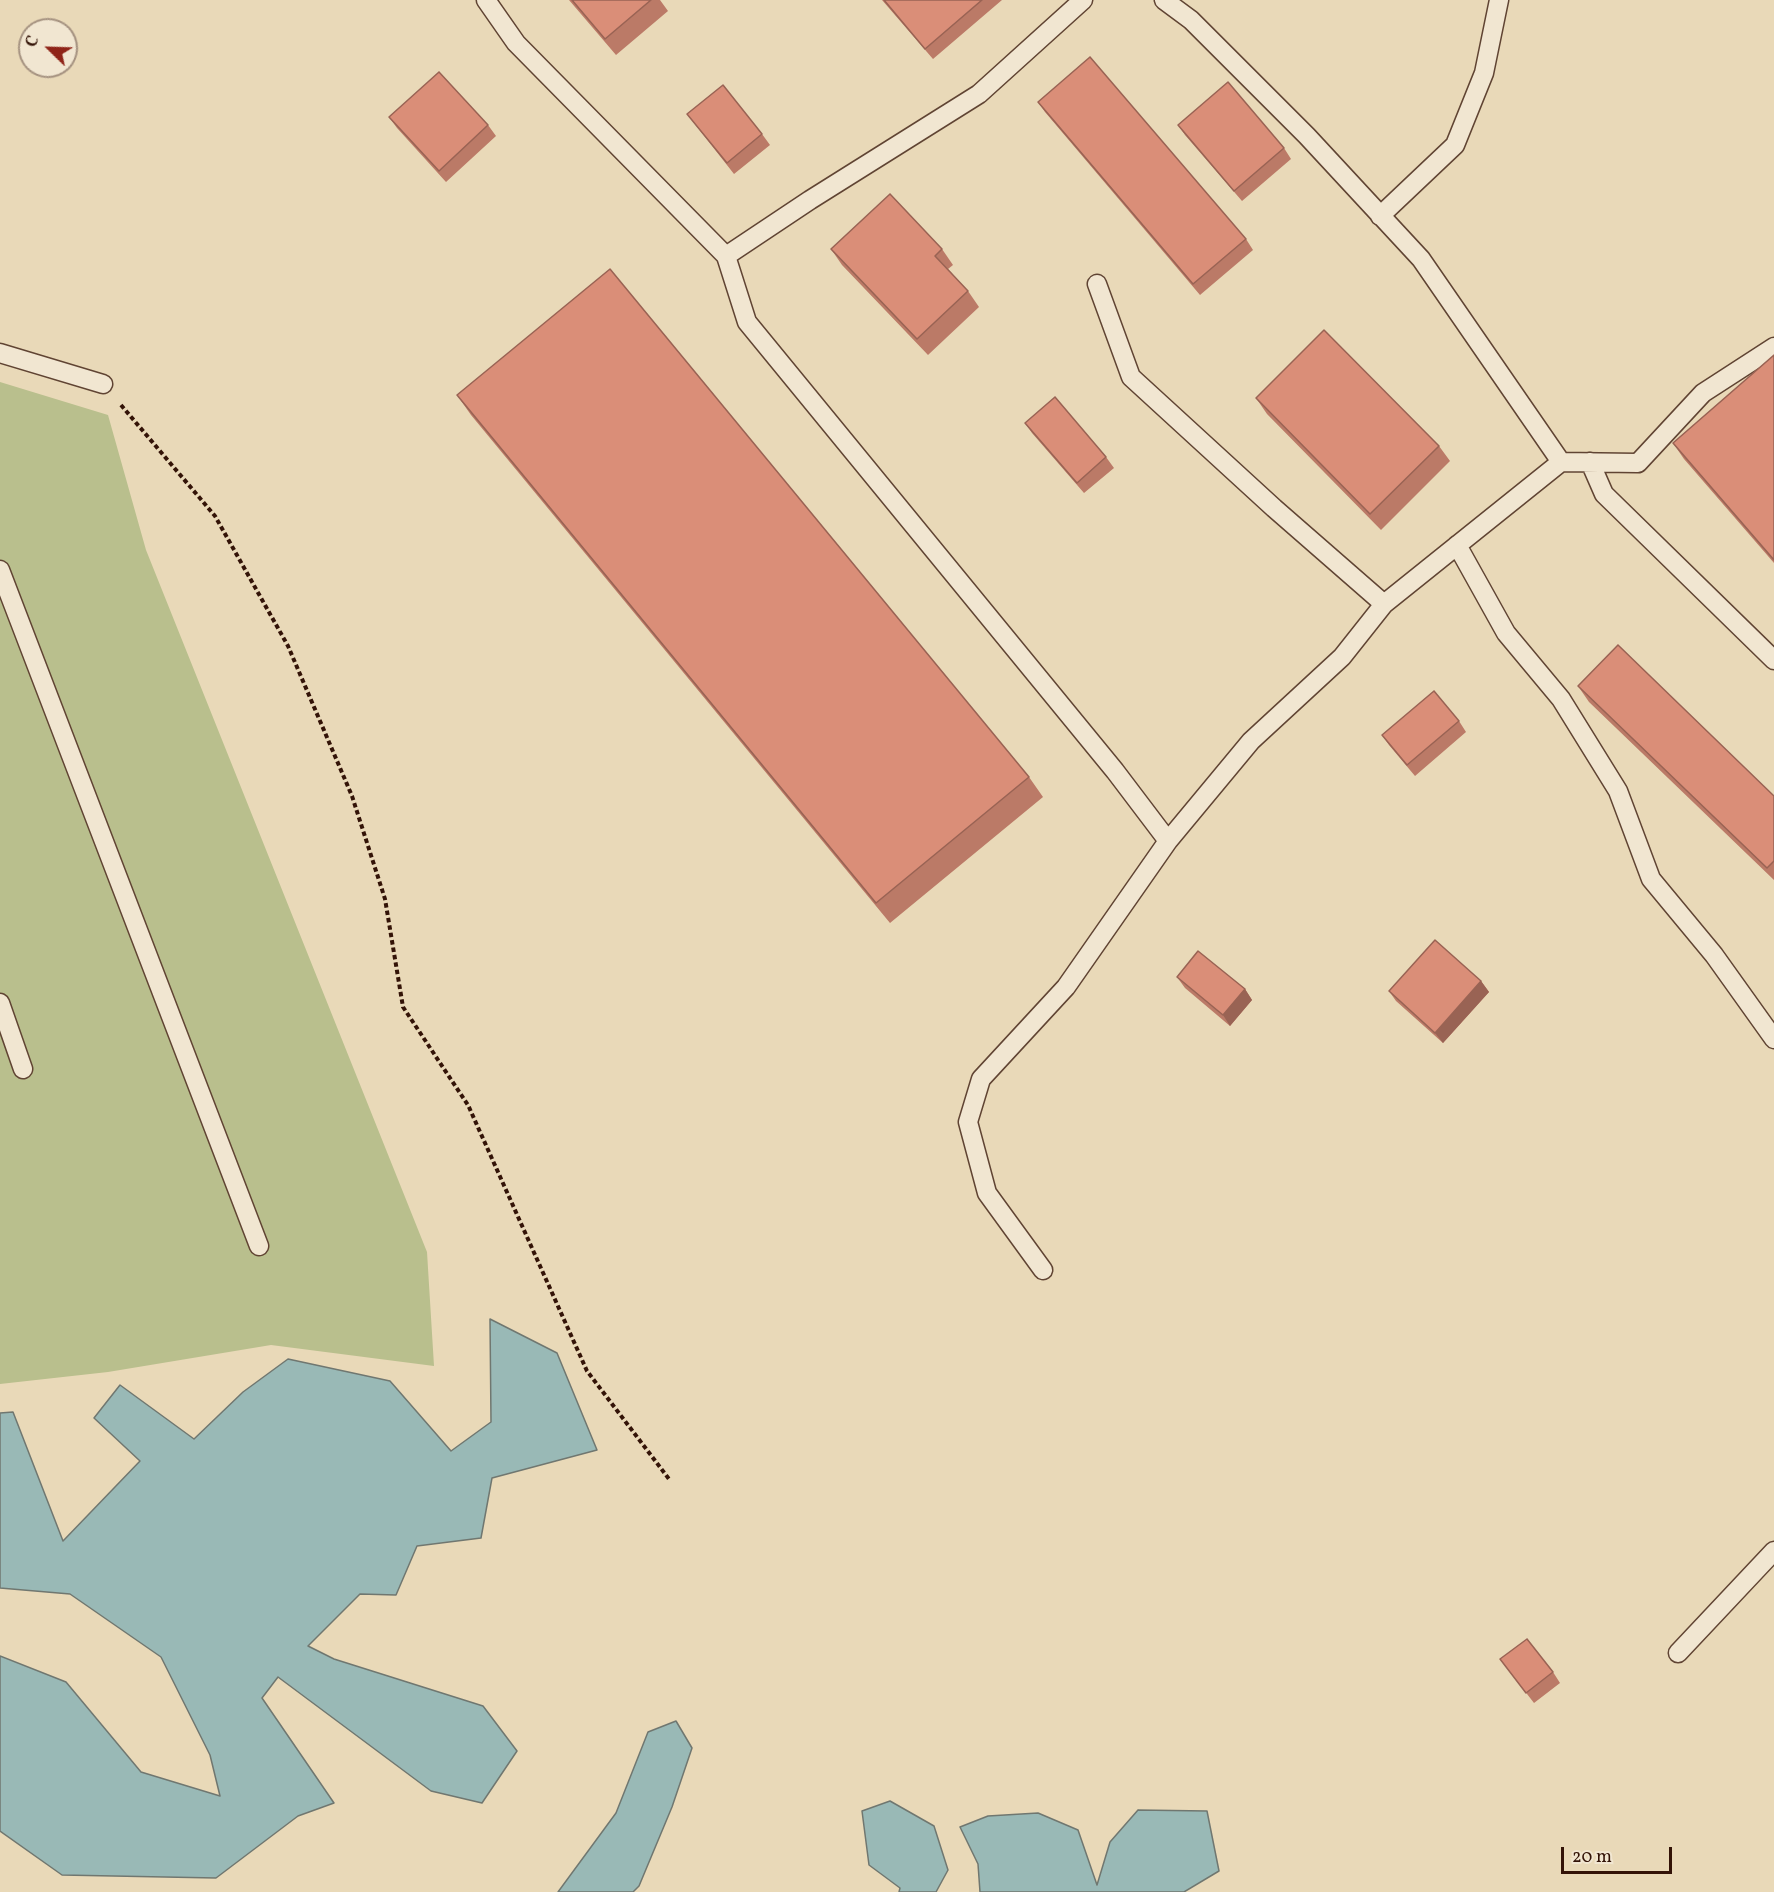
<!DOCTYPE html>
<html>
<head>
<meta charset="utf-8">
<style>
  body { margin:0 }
  #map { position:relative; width:1774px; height:1892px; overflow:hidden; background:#e9d9b8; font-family:Vollkorn,serif }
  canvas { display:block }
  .north { position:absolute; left:18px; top:18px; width:60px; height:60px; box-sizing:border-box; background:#f1e6d1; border:2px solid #a59280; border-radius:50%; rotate:293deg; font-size:16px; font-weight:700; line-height:24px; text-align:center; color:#331307 }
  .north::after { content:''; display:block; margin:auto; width:21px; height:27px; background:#8f2418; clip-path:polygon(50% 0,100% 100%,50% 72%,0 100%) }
  .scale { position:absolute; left:1561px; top:1847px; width:111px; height:27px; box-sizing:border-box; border:3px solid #331307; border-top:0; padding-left:8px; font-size:18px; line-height:21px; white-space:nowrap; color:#331307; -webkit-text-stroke:4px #f1e6d1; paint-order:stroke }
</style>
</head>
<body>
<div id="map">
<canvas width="1774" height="1892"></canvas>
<div class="north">С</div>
<div class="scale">20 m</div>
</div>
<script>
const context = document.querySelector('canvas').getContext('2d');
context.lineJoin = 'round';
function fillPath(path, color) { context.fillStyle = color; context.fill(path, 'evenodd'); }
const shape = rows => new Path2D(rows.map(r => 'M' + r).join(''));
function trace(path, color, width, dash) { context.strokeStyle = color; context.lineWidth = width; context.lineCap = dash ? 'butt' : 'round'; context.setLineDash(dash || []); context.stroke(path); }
fillPath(shape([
  [0,382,108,415,146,550,427,1252,434,1366,271,1345,108,1372,0,1384]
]), '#b9bf8d');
const water = shape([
  [490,1319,557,1353,597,1450,492,1478,481,1538,417,1546,396,1595,360,1594,308,1646,334,1659,483,1706,517,1751,482,1803,431,1791,278,1677,262,1698,334,1803,298,1816,216,1878,62,1875,0,1831,0,1656,66,1682,141,1772,220,1796,210,1755,161,1657,70,1594,0,1588,0,1413,13,1412,63,1541,140,1461,94,1418,120,1385,194,1439,243,1392,288,1359,390,1381,451,1451,491,1422,490,1319],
  [676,1721,692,1748,672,1807,639,1886,633,1892,558,1892,616,1813,648,1732,676,1721],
  [890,1801,934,1826,948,1870,936,1892,899,1892,900,1888,869,1865,862,1811,890,1801],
  [1138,1810,1207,1811,1219,1871,1184,1892,980,1892,978,1864,960,1827,988,1816,1038,1813,1078,1830,1097,1885,1110,1842,1138,1810]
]);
fillPath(water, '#99b9b6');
trace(water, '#707770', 1.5);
const service = shape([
  [486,0,516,43,726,256,810,200,979,94,1083,0],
  [1164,0,1191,20,1307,136,1421,259,1561,462,1638,463,1703,393,1774,347],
  [1380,216,1455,145,1484,73,1499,0],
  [726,256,747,322,1115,771,1168,841,1251,741,1342,657,1384,604,1274,508,1131,377,1097,284],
  [0,353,103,384],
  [1590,462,1604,494,1774,660],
  [1457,545,1506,633,1561,699,1618,791,1651,879,1714,955,1774,1039],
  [0,570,259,1246],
  [1384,604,1561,462],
  [0,1003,23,1069],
  [1043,1270,987,1193,968,1122,981,1079,1066,987,1168,841],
  [1678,1653,1774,1551]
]);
trace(service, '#604433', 21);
trace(shape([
  [121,405,215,516,288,646,352,796,385,899,403,1007,468,1105,587,1371,669,1479]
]), '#331307', 4, [4.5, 3]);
trace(service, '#f1e6d1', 18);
fillPath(shape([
  [569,0,660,0,668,11,616,55],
  [882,0,1002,0,933,59],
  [1038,102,1246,239,1253,250,1200,295,1045,112],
  [687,114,762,134,770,145,734,174],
  [389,117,488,125,496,136,446,182,397,128],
  [1178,125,1284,148,1291,159,1242,201,1185,135],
  [831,249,942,249,953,265,948,269,968,291,979,307,928,355,842,265],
  [1774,355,1774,563,1684,459,1673,443],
  [457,395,1029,777,1043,797,890,923,471,415],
  [1256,398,1439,446,1450,461,1381,530,1267,414],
  [1025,423,1106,457,1114,468,1084,493,1032,433],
  [1578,686,1774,796,1774,880,1589,702],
  [1459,721,1466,732,1415,776,1389,745,1382,735],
  [1177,977,1245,989,1252,1000,1230,1026,1185,988],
  [1481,981,1489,992,1443,1043,1396,1001,1389,991],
  [1500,1659,1553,1672,1560,1683,1534,1703]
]), '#bb7a67');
fillPath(shape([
  [1481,981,1489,992,1443,1043,1435,1033],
  [1245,989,1252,1000,1230,1026,1223,1015]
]), '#996354');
const building = shape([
  [572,0,651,0,605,39,572,0],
  [884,0,982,0,925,49,884,0],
  [1090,57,1246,239,1193,284,1038,102,1090,57],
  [439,72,488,125,439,171,389,117,439,72],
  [1228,82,1284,148,1234,191,1178,125,1228,82],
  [723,85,762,134,727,163,687,114,723,85],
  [890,194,942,249,935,256,968,291,917,339,831,249,890,194],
  [610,269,1029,777,876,903,457,395,610,269],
  [1324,330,1439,446,1370,514,1256,398,1324,330],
  [1774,355,1774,560,1673,443,1774,355],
  [1055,397,1106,457,1077,483,1025,423,1055,397],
  [1618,645,1774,796,1774,861,1767,868,1578,686,1618,645],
  [1434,691,1459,721,1407,765,1382,735,1434,691],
  [1435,940,1481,981,1435,1033,1389,991,1435,940],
  [1198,951,1245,989,1223,1015,1177,977,1198,951],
  [1527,1639,1553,1672,1526,1693,1500,1659,1527,1639]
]);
fillPath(building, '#da8e78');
trace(building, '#996354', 1.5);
</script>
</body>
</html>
